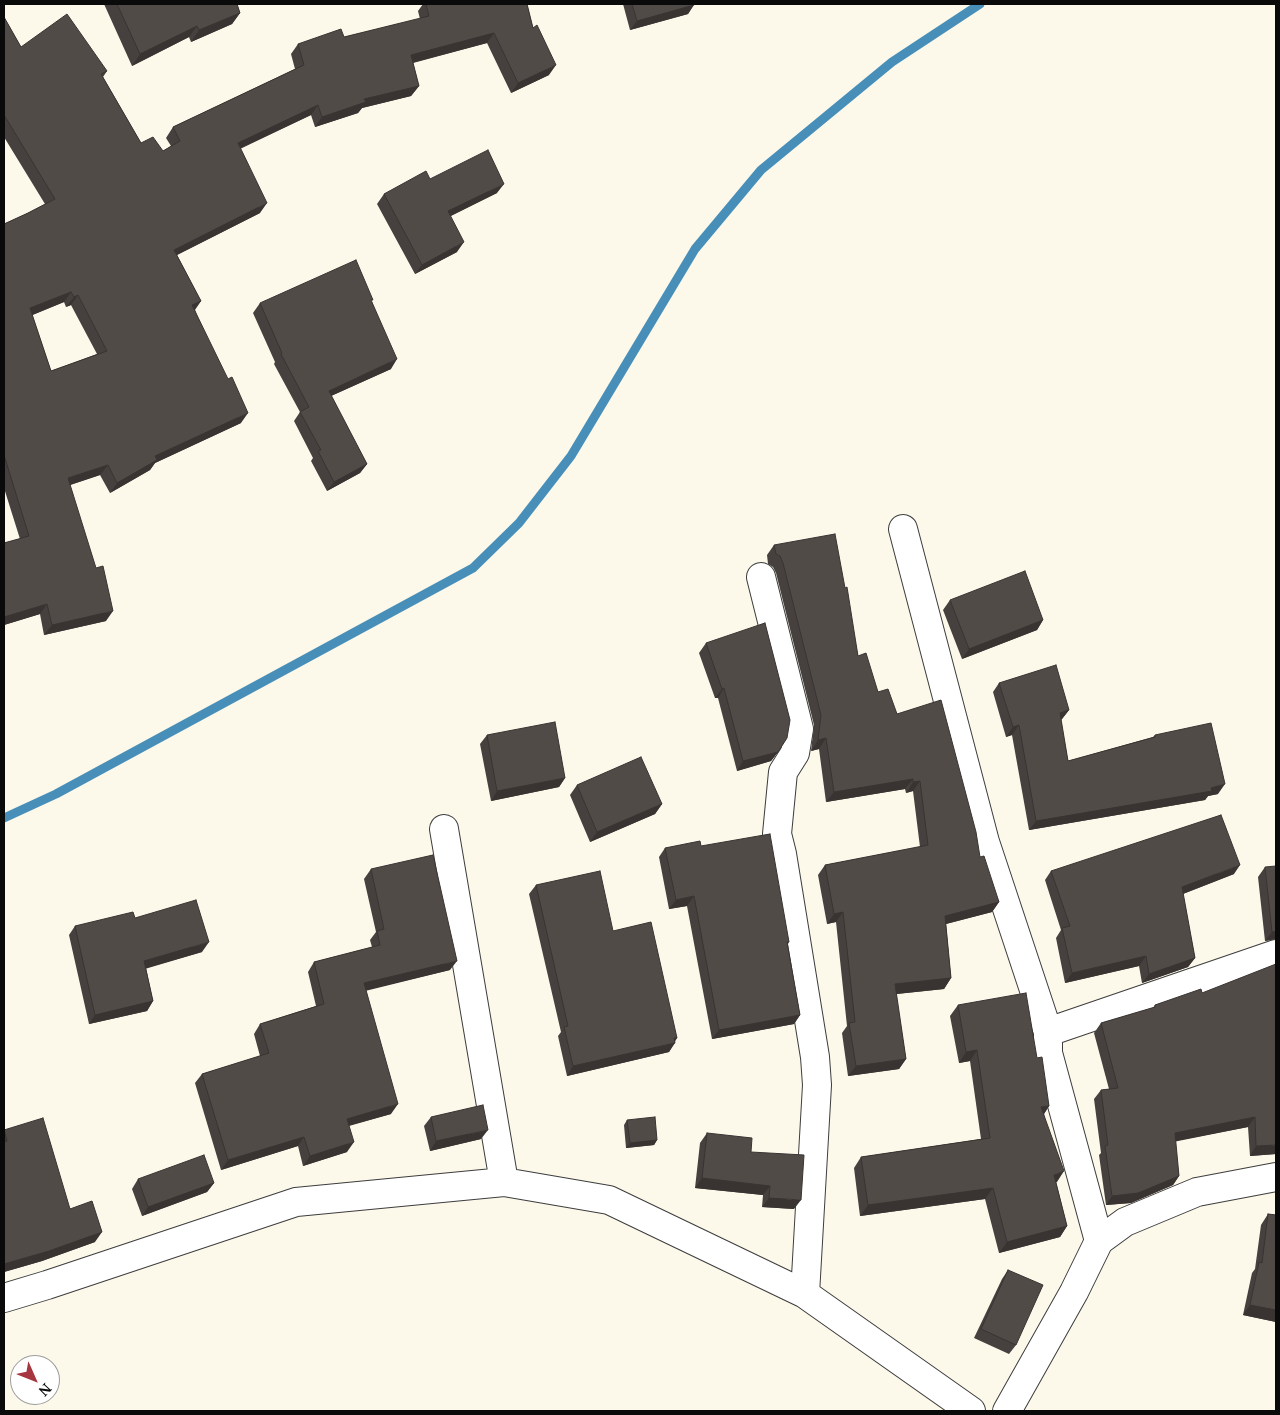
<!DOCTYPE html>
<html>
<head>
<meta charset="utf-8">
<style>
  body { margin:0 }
  #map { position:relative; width:1280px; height:1415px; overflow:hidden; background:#fcf8ea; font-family:"Noto Serif",serif }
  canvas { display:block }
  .frame { position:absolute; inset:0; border:5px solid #0a0a0a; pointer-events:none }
  .north { position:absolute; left:10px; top:1355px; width:50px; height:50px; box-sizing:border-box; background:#fff; border:1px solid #9d9d9d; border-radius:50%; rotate:134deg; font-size:14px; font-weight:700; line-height:20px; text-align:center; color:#0a0a0a }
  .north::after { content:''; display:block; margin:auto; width:18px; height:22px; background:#a6363f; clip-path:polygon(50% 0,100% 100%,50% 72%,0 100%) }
</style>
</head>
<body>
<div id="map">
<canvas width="1280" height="1415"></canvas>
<div class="frame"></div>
<div class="north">N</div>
</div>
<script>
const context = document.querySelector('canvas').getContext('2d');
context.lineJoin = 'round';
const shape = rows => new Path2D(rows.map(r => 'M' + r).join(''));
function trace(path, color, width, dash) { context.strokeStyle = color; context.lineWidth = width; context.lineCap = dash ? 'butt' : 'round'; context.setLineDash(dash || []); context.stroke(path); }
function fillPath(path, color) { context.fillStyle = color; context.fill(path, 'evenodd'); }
trace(shape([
  [4,818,56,794,473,568,519,523,571,456,695,249,761,170,892,62,980,4]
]), '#478fb9', 9);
const minor = shape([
  [903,529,985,842,1048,1032,1048,1053,1099,1241],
  [761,577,799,729,795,753,783,772,777,834,782,854,815,1057,817,1085,805,1294],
  [444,829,504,1182],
  [1048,1032,1276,954],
  [4,1298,47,1285,296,1202,504,1182,609,1200,805,1294,971,1411],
  [1007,1411,1074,1292,1099,1241,1125,1222,1197,1192,1276,1177]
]);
trace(minor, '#3d3d3d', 30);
trace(minor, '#fff', 28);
fillPath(shape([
  [104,4,237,4,240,13,232,24,191,42,189,37,132,66],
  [423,4,527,4,533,28,549,75,511,93,487,43,413,63,419,86,411,96,362,108,358,113,315,127,311,115,240,149,260,213,177,255,201,301,195,310,241,423,155,463,150,470,110,493,100,475,70,485,106,621,44,635,40,614,4,625,4,543,20,539,4,488,4,224,28,213,45,204,4,137,4,17,21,47,107,71,103,77,141,143,163,151,171,146,166,138,173,127,295,69,291,54,298,44,344,37,420,19,418,11],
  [64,302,66,307,71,305,97,354,51,371,32,315],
  [623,4,694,4,688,14,630,30],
  [430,179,497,193,450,216,457,252,415,274,377,204,384,194],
  [372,302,391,369,331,396,367,464,360,473,327,491,311,461,313,458,294,421,300,412,274,364,275,362,253,313,260,303],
  [774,545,845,588,858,656,878,692,897,714,980,857,999,902,992,912,946,924,951,978,944,989,896,994,906,1059,899,1069,848,1076,842,1033,847,1026,836,922,827,924,818,875,825,865,920,847,913,791,906,793,905,789,826,802,819,749,811,751,814,725,776,573,773,567,768,564,767,555],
  [950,600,1043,620,1037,630,962,659,943,610],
  [706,643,778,752,771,761,737,771,718,698,715,698,699,653],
  [999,683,1069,710,1062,719,1061,720,1068,761,1153,737,1155,735,1218,794,1208,796,1205,800,1029,830,1012,735,1006,737,993,692],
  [487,735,565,778,559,787,491,801,480,744],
  [577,785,662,804,655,814,590,842,570,795],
  [701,846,789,942,788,944,800,1015,794,1024,712,1039,687,906,669,909,659,857,665,848],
  [1265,867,1276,939,1265,941,1258,877],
  [371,869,450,970,366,990,391,1114,349,1126,347,1152,303,1166,298,1146,221,1170,195,1083,202,1074,260,1056,254,1034,260,1024,316,1006,308,972,314,962,372,947,370,940,376,932,364,879],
  [1051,871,1234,874,1183,894,1195,958,1188,967,1142,983,1139,966,1065,983,1056,938,1061,930,1045,880],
  [536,885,613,931,677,1038,669,1052,567,1076,558,1036,561,1032,529,894],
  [135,918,202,952,146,968,153,1001,147,1011,89,1024,69,935,75,926],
  [1202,993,1276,1154,1250,1156,1248,1127,1175,1141,1179,1176,1173,1185,1131,1203,1106,1205,1099,1155,1101,1153,1094,1099,1101,1090,1109,1089,1094,1033,1101,1023,1153,1008,1155,1005],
  [958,1005,1037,1058,1049,1106,1044,1114,1056,1182,1067,1226,1060,1237,999,1253,985,1199,860,1216,854,1168,861,1157,981,1139,970,1061,959,1063,950,1016],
  [431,1117,481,1139,430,1151,424,1126],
  [627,1120,657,1140,654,1145,626,1148,624,1125],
  [4,1130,70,1209,95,1242,42,1261,4,1272],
  [707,1133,751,1152,794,1209,762,1207,763,1195,695,1188,700,1143],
  [138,1179,214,1183,207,1192,142,1216,132,1189],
  [1268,1214,1276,1215,1276,1322,1243,1315,1252,1273,1255,1269,1261,1225],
  [1008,1270,1016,1345,1009,1354,974,1338,1002,1279]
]), '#46403e');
fillPath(shape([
  [694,5,688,14,630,30,637,21],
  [240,13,232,24,191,42,199,30],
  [197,26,189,37,132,66,140,54],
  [494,33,487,43,404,65,411,55],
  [556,65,549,75,511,93,518,83],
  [419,86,411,96,362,108,358,113,315,127,322,117,364,99],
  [318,105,311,115,230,153,238,143],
  [504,184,497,193,441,221,448,211],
  [267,203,260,213,167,260,174,250],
  [464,242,457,252,415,274,422,265],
  [71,292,64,302,23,319,30,308],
  [78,295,71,305,66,307,74,297],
  [201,301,193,311,192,305],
  [397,359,391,369,322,400,329,391],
  [248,413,241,423,155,463,150,470,110,493,117,483,155,456],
  [367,464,360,473,327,491,334,482],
  [108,465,100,475,61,488,68,478],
  [47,604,40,614,4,625,4,617],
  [113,611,106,621,44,635,52,625],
  [1043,620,1037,630,962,659,969,649],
  [724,688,718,698,715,698,722,689],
  [1069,710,1062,719,1053,722,1060,713],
  [1019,725,1012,735,1006,737,1013,727],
  [826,738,819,749,811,751,818,740],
  [778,752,771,761,737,771,743,761],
  [565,778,559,787,491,801,497,791],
  [913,779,905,789,826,802,834,792],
  [920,781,913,791,906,793,913,782],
  [1225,784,1218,794,1208,796,1205,800,1029,830,1036,821],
  [662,804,655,814,590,842,597,832],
  [1240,865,1234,874,1175,897,1182,887],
  [694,896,687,906,669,909,676,900],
  [999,902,992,912,938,926,945,916],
  [843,912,836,922,827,924,834,914],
  [1276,931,1276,939,1265,941,1272,932],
  [209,942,202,952,138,971,144,961],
  [1146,956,1139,966,1065,983,1072,973],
  [1195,958,1188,967,1142,983,1149,974],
  [457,961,450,970,357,993,364,983],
  [951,978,944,989,887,995,895,984],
  [153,1001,147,1011,89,1024,95,1015],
  [800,1015,794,1024,712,1039,719,1030],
  [677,1038,673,1043,675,1043,669,1052,567,1076,573,1066],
  [977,1050,970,1061,959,1063,966,1052],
  [906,1059,899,1069,848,1076,856,1066],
  [398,1104,391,1114,340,1128,347,1119],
  [1049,1106,1042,1117,1041,1107],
  [1255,1117,1248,1127,1168,1143,1175,1133],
  [488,1130,481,1139,430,1151,436,1141],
  [304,1137,298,1146,221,1170,228,1160],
  [657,1140,654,1145,626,1148,630,1143],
  [354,1142,347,1152,303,1166,310,1156],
  [1276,1145,1276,1154,1250,1156,1256,1146],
  [1064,1171,1057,1182,1047,1186,1054,1175],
  [1179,1176,1173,1185,1131,1203,1106,1205,1112,1196],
  [702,1178,770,1186,763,1195,695,1188],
  [214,1183,207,1192,142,1216,148,1207],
  [993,1188,985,1199,860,1216,868,1205],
  [769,1198,801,1200,794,1209,762,1207],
  [1067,1226,1060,1237,999,1253,1007,1242],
  [102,1232,95,1242,42,1261,4,1272,4,1264],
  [1250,1305,1276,1310,1276,1322,1243,1315]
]), '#393432');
const building = shape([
  [117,4,237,4,240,13,199,30,197,26,140,54,117,4],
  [426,4,527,4,533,28,537,25,556,65,518,83,494,33,411,55,419,86,364,99,366,102,322,117,318,105,238,143,267,203,174,250,201,301,192,305,228,379,232,377,248,413,155,456,157,460,117,483,108,465,68,478,96,568,103,566,113,611,52,625,47,604,4,617,4,543,29,536,4,455,4,224,28,213,55,199,4,115,4,17,21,47,67,14,107,71,101,74,141,143,153,137,163,151,180,141,173,127,304,65,298,44,341,29,344,37,429,16,426,4],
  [71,292,74,297,78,295,107,351,51,371,30,308,71,292],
  [632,4,694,4,694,5,637,21,632,4],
  [488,150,504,184,448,211,464,242,422,265,384,194,426,171,430,179,488,150],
  [356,260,373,300,371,300,397,359,329,391,367,464,334,482,318,451,321,450,300,412,309,407,281,354,282,353,260,303,356,260],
  [835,534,845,588,847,587,858,656,866,653,878,692,888,689,897,714,941,700,976,832,980,857,984,856,999,902,945,916,951,978,895,984,906,1059,856,1066,849,1023,855,1022,843,912,834,914,825,865,928,845,920,781,913,782,913,779,834,792,826,738,818,740,821,715,783,563,780,556,776,554,774,545,835,534],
  [1025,571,1043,620,969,649,950,600,1025,571],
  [765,623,790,720,787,738,778,752,743,761,724,688,722,689,706,643,765,623],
  [1056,665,1069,710,1060,713,1068,761,1155,737,1155,735,1211,723,1225,784,1211,788,1212,791,1036,821,1019,725,1013,727,999,683,1056,665],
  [555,722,565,778,497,791,487,735,555,722],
  [641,757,662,804,597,832,577,785,641,757],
  [1221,815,1240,865,1182,887,1195,958,1149,974,1146,956,1072,973,1062,928,1070,926,1051,871,1221,815],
  [770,834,789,942,787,942,800,1015,719,1030,694,896,676,900,665,848,700,841,701,846,770,834],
  [433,855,457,961,364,983,398,1104,347,1119,354,1142,310,1156,304,1137,228,1160,202,1074,269,1053,260,1024,324,1004,314,962,380,945,377,931,384,929,371,869,433,855],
  [1276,866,1276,931,1272,932,1265,867,1276,866],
  [600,871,613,931,651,922,677,1038,674,1038,675,1043,573,1066,564,1027,568,1026,536,885,600,871],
  [196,900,209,942,144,961,153,1001,95,1015,75,926,133,912,135,918,196,900],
  [1276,964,1276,1145,1256,1146,1255,1117,1175,1133,1179,1176,1138,1193,1112,1196,1105,1146,1108,1145,1101,1090,1118,1088,1101,1023,1155,1007,1155,1005,1201,989,1202,993,1276,964],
  [1026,993,1037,1058,1042,1057,1049,1106,1041,1107,1064,1171,1054,1175,1067,1226,1007,1242,993,1188,868,1205,861,1157,990,1138,977,1050,966,1052,958,1005,1026,993],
  [483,1105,488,1130,436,1141,431,1117,483,1105],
  [655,1117,657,1140,630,1143,627,1120,655,1117],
  [43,1118,70,1209,92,1201,102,1232,49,1251,4,1264,4,1142,7,1141,4,1130,43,1118],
  [707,1133,752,1138,751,1152,804,1155,801,1200,769,1198,770,1186,702,1178,707,1133],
  [204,1155,214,1183,148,1207,138,1179,204,1155],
  [1268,1214,1276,1215,1276,1310,1250,1305,1259,1262,1262,1263,1268,1214],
  [1008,1270,1043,1285,1016,1345,981,1329,1008,1270]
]);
fillPath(building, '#514b48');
trace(building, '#393432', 1);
</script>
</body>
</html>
